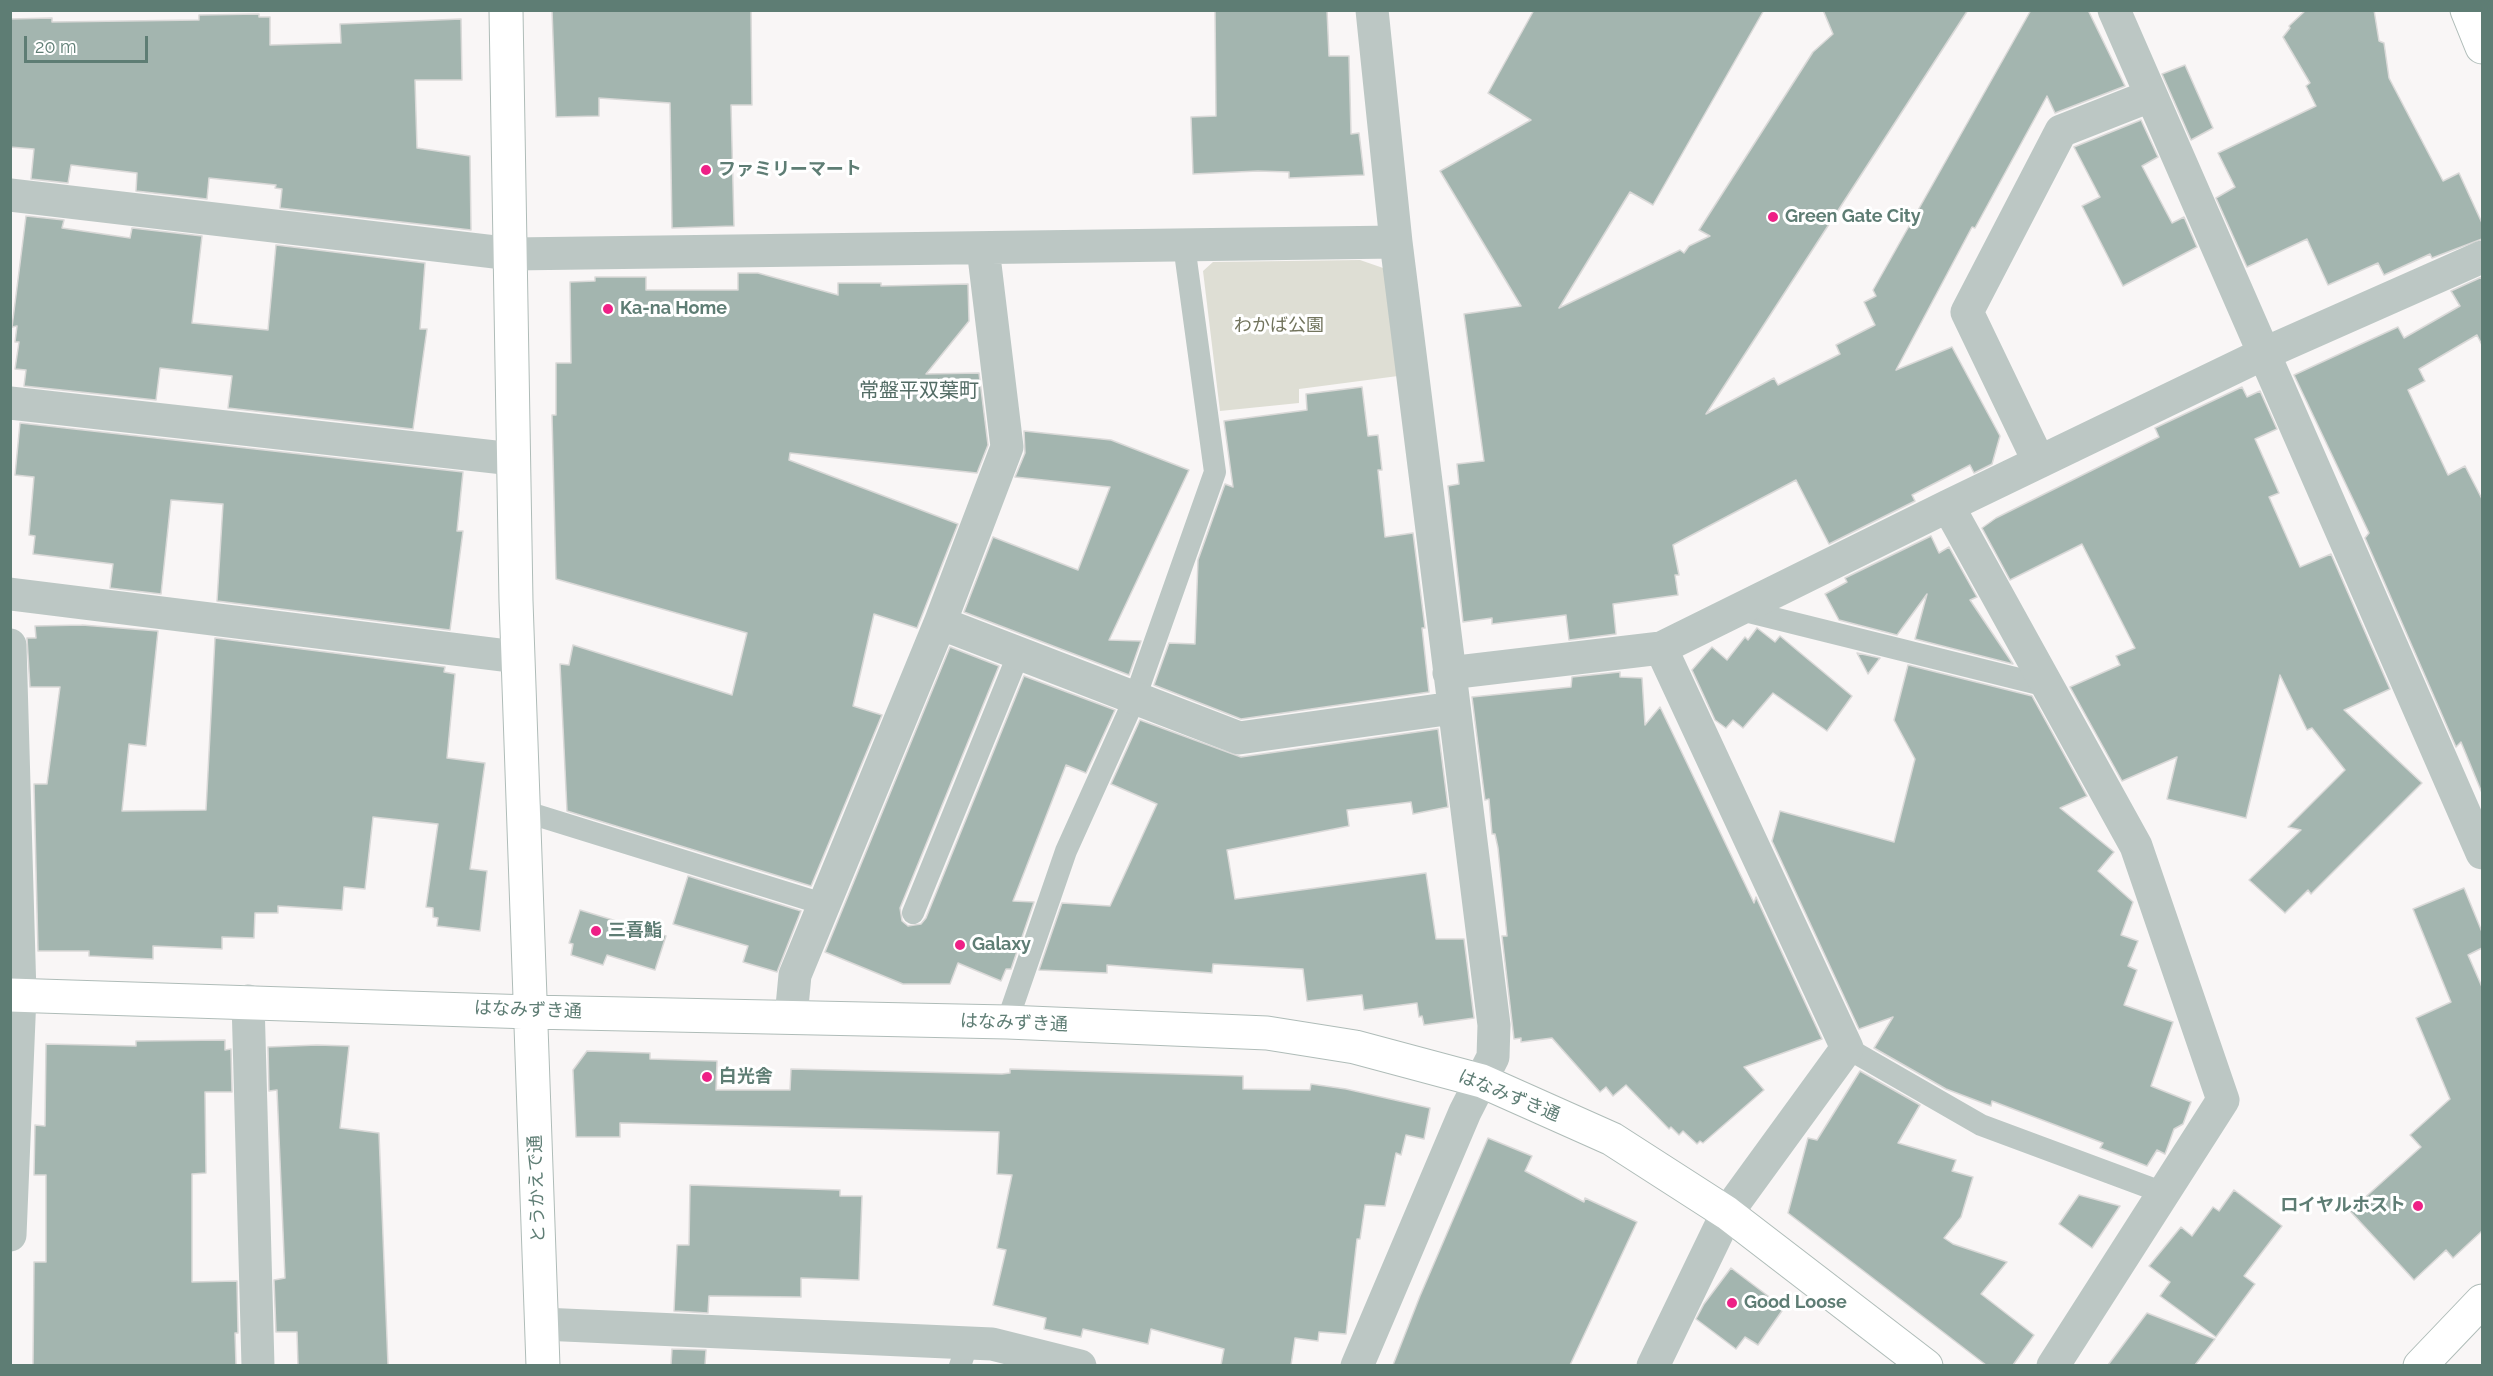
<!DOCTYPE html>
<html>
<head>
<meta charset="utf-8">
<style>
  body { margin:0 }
  #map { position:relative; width:2493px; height:1376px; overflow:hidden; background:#f9f6f6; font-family:Raleway,sans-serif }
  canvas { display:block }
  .frame { position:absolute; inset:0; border:12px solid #5e7d74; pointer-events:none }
  .scale { position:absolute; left:24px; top:36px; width:124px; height:27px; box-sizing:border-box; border:3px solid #5e7d74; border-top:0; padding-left:8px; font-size:18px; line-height:21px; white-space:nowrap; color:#5e7d74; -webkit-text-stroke:4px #fff; paint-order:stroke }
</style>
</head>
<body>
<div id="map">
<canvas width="2493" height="1376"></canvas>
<div class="frame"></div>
<div class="scale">20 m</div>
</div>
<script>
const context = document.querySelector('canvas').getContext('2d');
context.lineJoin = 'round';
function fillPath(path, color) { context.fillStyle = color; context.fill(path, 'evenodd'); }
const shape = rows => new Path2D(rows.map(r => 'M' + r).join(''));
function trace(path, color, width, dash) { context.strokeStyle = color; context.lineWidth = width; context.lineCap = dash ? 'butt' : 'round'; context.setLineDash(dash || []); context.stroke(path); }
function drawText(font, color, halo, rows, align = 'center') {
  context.font = font + ' Raleway,"Noto Sans JP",sans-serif'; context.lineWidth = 6; context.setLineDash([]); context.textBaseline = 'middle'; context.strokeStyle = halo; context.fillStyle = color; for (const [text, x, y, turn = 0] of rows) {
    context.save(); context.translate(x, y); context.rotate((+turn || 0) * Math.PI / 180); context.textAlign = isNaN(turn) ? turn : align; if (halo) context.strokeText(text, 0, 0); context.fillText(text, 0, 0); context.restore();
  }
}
fillPath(shape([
  [1360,260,1386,269,1398,376,1299,389,1299,403,1220,411,1203,271,1213,262]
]), '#deded4');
const building = shape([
  [552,10,751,10,752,105,731,105,734,226,672,228,670,103,599,98,599,116,556,117,552,10],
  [1215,10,1327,10,1329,56,1349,56,1351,134,1359,133,1364,175,1289,178,1289,172,1258,171,1193,174,1191,117,1216,116,1215,10],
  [1534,10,1764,10,1653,205,1630,192,1559,308,1680,250,1684,253,1689,246,1710,236,1699,230,1813,52,1833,34,1823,10,1968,10,1706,414,1774,378,1778,385,1840,354,1836,345,1875,325,1864,302,1876,296,1873,290,2031,10,2088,10,2125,86,2055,113,2047,96,1975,228,1972,227,1896,370,1952,347,2000,436,1992,464,1974,473,1970,465,1912,495,1915,501,1829,544,1796,480,1673,545,1679,575,1675,575,1678,595,1613,604,1616,634,1569,640,1566,615,1492,624,1492,618,1463,622,1448,486,1459,484,1457,464,1484,461,1464,314,1521,306,1440,171,1531,120,1488,93,1534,10],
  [2306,10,2374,10,2379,41,2384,43,2389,78,2443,181,2459,173,2482,223,2482,239,2432,258,2430,254,2384,275,2378,263,2328,285,2307,239,2247,267,2216,198,2235,187,2218,153,2316,106,2306,86,2310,83,2283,37,2290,28,2289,26,2306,10],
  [259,14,259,17,270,17,270,45,341,43,340,24,461,19,462,80,415,80,417,148,470,156,471,230,280,208,282,189,275,188,276,185,209,178,207,199,136,191,137,173,71,165,68,183,31,179,34,149,10,147,10,19,52,18,52,22,199,20,199,15,259,14],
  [2185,65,2213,128,2191,140,2162,74,2185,65],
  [2141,120,2158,157,2142,166,2172,223,2184,217,2197,247,2123,286,2082,206,2100,197,2074,147,2141,120],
  [26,216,64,220,62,228,130,238,132,228,202,236,192,323,268,330,276,245,425,263,420,329,427,329,413,429,228,408,232,376,160,368,156,400,24,386,26,370,15,369,19,342,15,342,17,326,12,327,26,216],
  [738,273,758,273,838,295,838,283,881,283,881,286,968,284,969,321,926,374,979,373,988,445,977,473,790,453,789,460,958,524,917,628,874,614,853,706,882,715,811,886,567,811,560,664,569,665,573,645,732,695,747,633,556,579,552,415,556,415,556,363,571,363,570,282,595,281,595,277,646,277,646,290,738,290,738,273],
  [2482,277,2482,345,2477,335,2419,369,2425,381,2408,390,2448,475,2465,466,2482,499,2482,793,2461,742,2456,747,2365,538,2369,533,2294,375,2398,327,2404,338,2460,306,2451,291,2482,277],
  [1362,387,1368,436,1378,435,1382,470,1378,470,1385,537,1413,533,1425,628,1422,628,1429,692,1241,719,1154,685,1169,643,1195,644,1198,560,1225,484,1233,487,1224,421,1307,410,1306,394,1362,387],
  [2242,387,2247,397,2260,391,2277,429,2255,439,2279,493,2269,497,2300,567,2331,554,2390,689,2344,710,2422,783,2311,894,2308,890,2285,913,2249,880,2301,830,2288,827,2345,770,2312,728,2307,730,2280,675,2246,818,2167,799,2177,757,2122,781,2070,687,2120,665,2116,656,2135,648,2082,544,2010,580,1982,528,1996,518,2159,437,2155,428,2242,387],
  [20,423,463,472,457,531,463,531,450,630,217,601,223,504,171,500,161,594,110,588,113,564,33,554,35,536,29,535,34,477,15,475,20,423],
  [1024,431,1111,440,1189,470,1109,640,1141,641,1129,675,964,612,993,537,1078,570,1110,487,1015,477,1025,453,1024,431],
  [1931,536,1939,553,1949,547,1977,597,1970,600,2013,664,1915,639,1927,594,1897,635,1839,620,1825,594,1847,582,1845,578,1931,536],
  [82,625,158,631,146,746,129,744,122,811,206,810,215,638,445,667,444,672,455,674,447,758,485,763,470,869,487,871,480,931,437,926,438,918,433,917,433,908,426,907,438,824,373,817,365,889,344,887,342,910,278,906,278,913,255,913,254,938,222,937,222,949,153,946,153,959,89,956,89,951,38,951,34,784,47,784,60,687,30,687,27,638,36,638,35,626,82,625],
  [1757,628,1775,642,1780,636,1852,696,1827,731,1773,693,1743,728,1733,720,1726,728,1715,720,1692,670,1712,647,1727,660,1745,637,1748,640,1757,628],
  [950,647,999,666,900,908,902,921,908,926,921,924,926,918,1024,676,1115,710,1086,773,1066,765,1013,901,1034,902,1011,969,1006,969,1001,981,958,963,950,984,903,984,825,952,950,647],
  [1857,653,1880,658,1868,674,1857,653],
  [1908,665,2032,696,2087,796,2060,808,2114,852,2098,871,2133,902,2121,935,2138,941,2128,966,2137,970,2124,1005,2173,1022,2151,1086,2191,1102,2183,1124,2174,1129,2165,1154,2157,1150,2147,1166,2100,1148,2103,1143,1992,1101,1991,1106,1946,1089,1874,1048,1893,1017,1859,1029,1772,841,1780,811,1894,842,1915,759,1894,720,1908,665],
  [1620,672,1620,677,1642,678,1645,725,1660,707,1754,903,1756,897,1822,1039,1744,1067,1764,1090,1703,1143,1700,1141,1697,1144,1683,1131,1679,1135,1671,1127,1669,1129,1626,1085,1613,1096,1606,1087,1600,1092,1552,1038,1521,1042,1521,1038,1514,1039,1502,936,1507,936,1498,848,1495,834,1492,834,1489,799,1485,800,1472,697,1571,687,1572,677,1620,672],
  [1140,720,1241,757,1438,729,1448,807,1413,814,1411,802,1347,810,1349,826,1227,850,1235,899,1426,873,1436,939,1464,939,1474,1018,1424,1025,1422,1016,1419,1017,1417,1003,1364,1010,1362,995,1307,1001,1303,969,1213,964,1212,973,1107,965,1107,973,1039,970,1062,903,1110,906,1157,804,1111,784,1140,720],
  [688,876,801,911,777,972,743,962,748,946,673,924,688,876],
  [2464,888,2482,932,2482,948,2468,955,2482,987,2482,1231,2453,1258,2446,1250,2414,1280,2350,1211,2421,1147,2410,1135,2450,1099,2416,1018,2451,1002,2413,909,2464,888],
  [580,910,666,936,655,970,607,955,603,965,571,955,573,944,569,943,580,910],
  [225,1040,225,1050,231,1049,232,1092,205,1092,206,1173,192,1174,192,1282,237,1281,238,1333,235,1333,236,1365,33,1365,34,1262,46,1262,46,1175,34,1175,35,1125,45,1126,46,1044,136,1046,136,1041,225,1040],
  [317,1045,349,1046,340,1128,379,1133,388,1365,298,1365,297,1332,276,1332,274,1280,285,1278,277,1090,269,1091,268,1047,317,1045],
  [587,1051,650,1053,650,1059,717,1061,716,1090,790,1090,791,1069,1002,1074,1010,1073,1010,1069,1243,1076,1243,1089,1310,1090,1311,1084,1346,1089,1430,1108,1424,1139,1406,1135,1401,1155,1396,1153,1385,1206,1365,1205,1360,1239,1357,1239,1346,1334,1319,1332,1318,1341,1295,1338,1291,1365,1221,1365,1224,1349,1151,1329,1148,1344,1083,1329,1081,1337,1044,1329,1046,1318,993,1305,1006,1250,997,1248,1012,1175,997,1174,999,1132,620,1123,620,1137,576,1137,573,1070,587,1051],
  [1860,1071,1920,1105,1898,1143,1956,1160,1952,1171,1973,1177,1961,1217,1944,1238,1953,1244,2007,1262,1981,1294,2034,1335,2013,1365,1986,1365,1788,1213,1808,1138,1817,1140,1860,1071],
  [1488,1138,1532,1156,1525,1171,1584,1202,1585,1198,1637,1222,1570,1365,1393,1365,1420,1296,1488,1138],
  [690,1185,840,1190,840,1196,862,1196,859,1280,801,1278,801,1297,709,1296,708,1313,674,1311,677,1245,689,1245,690,1185],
  [2234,1190,2282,1226,2244,1276,2255,1284,2216,1337,2160,1296,2170,1282,2149,1266,2181,1227,2192,1236,2213,1207,2219,1211,2234,1190],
  [2079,1195,2120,1206,2092,1248,2059,1224,2079,1195],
  [1731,1268,1784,1308,1758,1345,1745,1337,1736,1349,1696,1319,1704,1304,1731,1268],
  [2147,1313,2215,1339,2195,1365,2108,1365,2147,1313],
  [672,1349,706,1350,705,1365,671,1365,672,1349]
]);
fillPath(building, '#a3b5af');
trace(building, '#dad9d8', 1.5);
const secondary = shape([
  [506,10,516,601,543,1366],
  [2467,10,2482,47],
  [10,995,530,1012,1007,1022,1267,1033,1355,1047,1482,1081,1612,1139,1727,1213,1926,1366],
  [2420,1366,2482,1301]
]);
trace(secondary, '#afbcb8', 35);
trace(shape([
  [1741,610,2047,686],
  [523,811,823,904],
  [913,913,1019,653],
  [1007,1022,1066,851,1135,698,1215,472,1184,245],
  [1847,1048,1981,1125,2164,1193],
  [960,1366,968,1342]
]), '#bcc7c4', 22);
trace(shape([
  [2114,10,2482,853],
  [10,195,512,254,1396,242],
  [10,403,513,459],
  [2039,462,1967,312,2061,131,2150,96],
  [1948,506,2136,846,2223,1100,2053,1366],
  [10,594,517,657],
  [940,623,1239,738,1453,708],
  [10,645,20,995,10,1235],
  [1449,673,1661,648,1948,506,2263,354,2482,257],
  [248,1001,258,1366],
  [791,1017,795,975,940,623,1007,447,983,248],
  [542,1324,992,1344,1080,1366],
  [1357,1366,1465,1112,1493,1057,1494,1025,1396,242,1372,10],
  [1653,1366,1727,1213,1847,1048,1661,648]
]), '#bcc7c4', 33);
trace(secondary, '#fff', 33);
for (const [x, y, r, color] of [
  [706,170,6,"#ee2086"],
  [1773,217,6,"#ee2086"],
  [608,309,6,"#ee2086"],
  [596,931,6,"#ee2086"],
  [960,945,6,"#ee2086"],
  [707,1077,6,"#ee2086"],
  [2418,1206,6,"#ee2086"],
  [1732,1303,6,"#ee2086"]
]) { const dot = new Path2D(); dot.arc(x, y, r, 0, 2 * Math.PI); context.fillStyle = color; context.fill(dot); trace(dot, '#fff', 2); }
drawText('bold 18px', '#5e7d74', '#fff', [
  ["ファミリーマート",718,170],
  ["Green Gate City",1785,217],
  ["Ka-na Home",620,309],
  ["三喜鮨",608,931],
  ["Galaxy",972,945],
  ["白光舎",719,1077],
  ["ロイヤルホスト",2406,1206,"right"],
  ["Good Loose",1744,1303]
], 'left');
drawText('18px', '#72745d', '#fff', [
  ["わかば公園",1279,326]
]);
drawText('18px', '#5e7d74', '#fff', [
  ["はなみずき通",528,1010,2],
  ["はなみずき通",1014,1023,2],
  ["はなみずき通",1509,1096,22],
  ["とうかえで通",537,1189,-92]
]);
drawText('20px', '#546d66', '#fff', [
  ["常盤平双葉町",919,391]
]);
</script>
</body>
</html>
